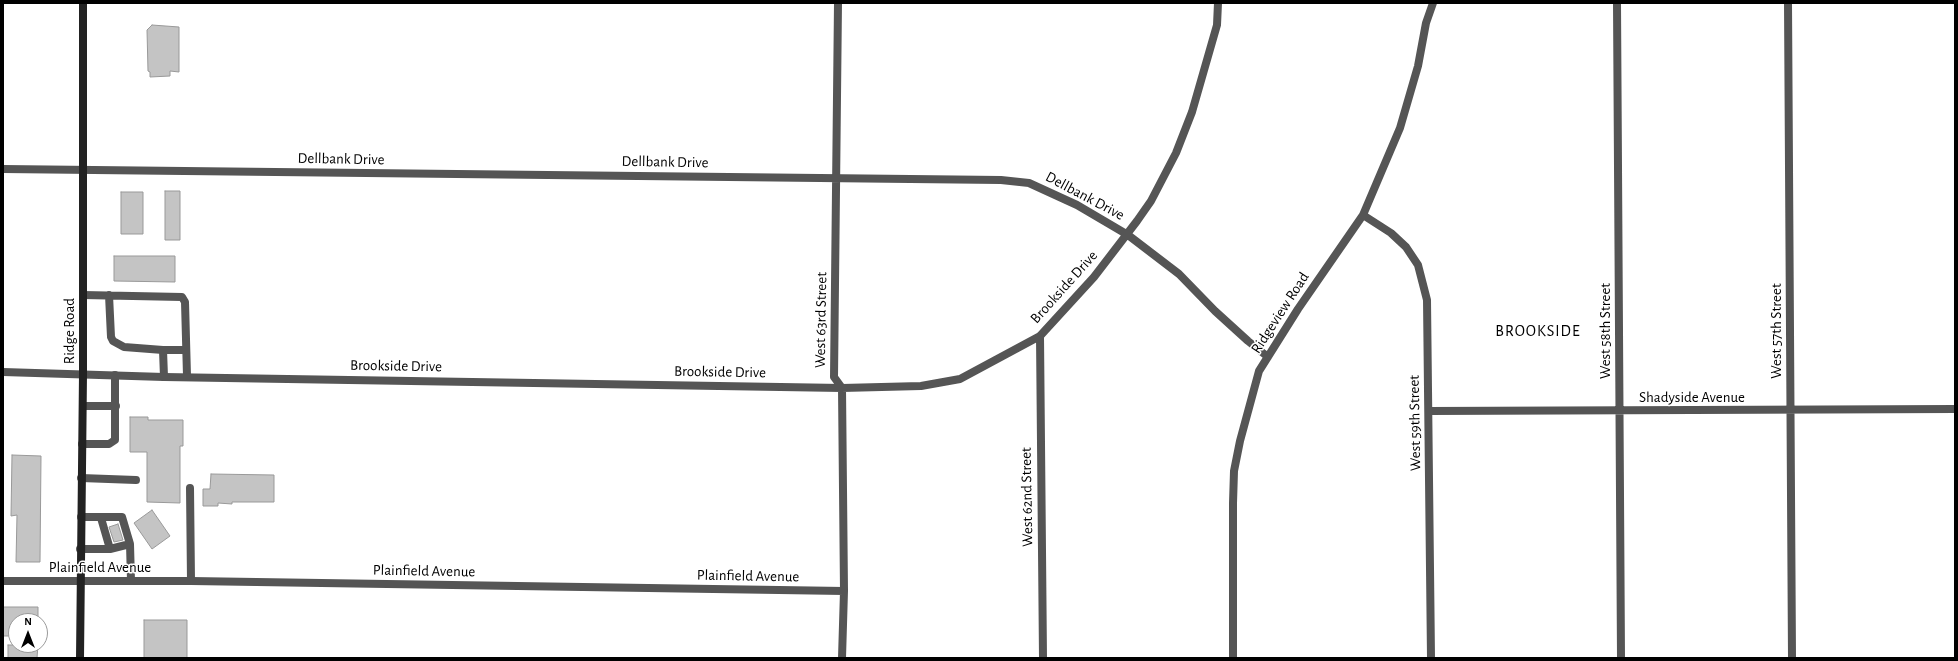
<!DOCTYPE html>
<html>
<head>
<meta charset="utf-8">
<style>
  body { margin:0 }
  #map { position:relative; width:1958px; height:661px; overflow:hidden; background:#fff; font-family:"Alegreya Sans",sans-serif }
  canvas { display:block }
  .frame { position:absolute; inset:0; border:4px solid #000; pointer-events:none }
  .north { position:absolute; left:8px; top:613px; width:40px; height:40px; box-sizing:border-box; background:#fff; border:1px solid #999; border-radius:50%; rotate:0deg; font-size:11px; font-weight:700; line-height:16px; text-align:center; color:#000 }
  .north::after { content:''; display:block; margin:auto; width:14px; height:18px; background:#000; clip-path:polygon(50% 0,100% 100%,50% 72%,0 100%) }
</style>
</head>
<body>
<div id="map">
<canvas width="1958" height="661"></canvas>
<div class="frame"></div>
<div class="north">N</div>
</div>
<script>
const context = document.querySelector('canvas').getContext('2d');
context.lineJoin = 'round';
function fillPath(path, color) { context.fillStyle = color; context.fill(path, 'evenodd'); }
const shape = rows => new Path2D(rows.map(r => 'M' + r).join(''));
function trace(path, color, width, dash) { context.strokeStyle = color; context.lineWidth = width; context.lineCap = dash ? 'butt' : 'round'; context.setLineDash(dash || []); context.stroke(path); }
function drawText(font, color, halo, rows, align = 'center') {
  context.font = font + ' "Alegreya Sans",sans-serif'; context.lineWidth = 3; context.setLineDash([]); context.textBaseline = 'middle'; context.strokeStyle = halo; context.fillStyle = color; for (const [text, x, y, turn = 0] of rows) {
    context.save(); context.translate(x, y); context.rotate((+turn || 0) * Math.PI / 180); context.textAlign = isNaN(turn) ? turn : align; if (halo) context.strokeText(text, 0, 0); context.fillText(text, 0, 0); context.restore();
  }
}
const building = shape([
  [152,25,179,27,179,72,170,71,170,76,150,77,150,72,148,71,147,30,152,25],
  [165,191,180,191,180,240,165,240,165,191],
  [121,192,143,192,143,234,121,234,121,192],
  [114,256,175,256,175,282,114,281,114,256],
  [130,417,148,417,148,420,183,420,183,446,180,446,180,503,147,502,147,452,130,452,130,417],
  [12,455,41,456,40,562,16,562,17,515,11,516,12,455],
  [211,474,274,475,274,502,232,502,232,504,218,503,218,506,203,506,203,489,210,489,211,474],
  [152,510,170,536,152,549,134,523,152,510],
  [118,524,123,540,114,542,109,527,118,524],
  [3,607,38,607,38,621,16,621,16,636,3,636,3,607],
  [144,620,187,620,187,658,144,658,144,620],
  [8,645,38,645,37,658,8,658,8,645]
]);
fillPath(building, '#c4c4c4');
trace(building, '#999', 1);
trace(shape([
  [83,295,182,297,185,302,187,376],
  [109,295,111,337,113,341,124,347,163,350,164,377],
  [163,350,186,350],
  [83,406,116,406],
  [82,444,109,444,115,440,115,375],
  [81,478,136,480],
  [190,488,191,581],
  [101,518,110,549],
  [130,544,131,581],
  [80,549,110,549,130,544,122,517,81,517]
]), '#555', 8);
trace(shape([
  [838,3,834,377,842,388,844,591,842,658],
  [1617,3,1621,658],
  [1788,3,1792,658],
  [3,169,1001,180,1029,183,1077,205,1128,235,1179,274,1215,311,1248,341,1268,357],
  [1363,215,1391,233,1406,247,1418,265,1427,300,1431,658],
  [1040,336,1043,658],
  [3,372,164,377,842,388,921,386,960,379,1040,336,1094,277,1137,221,1151,201,1176,153,1192,112,1217,25,1218,3],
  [1429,411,1955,409],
  [3,581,191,581,844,591],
  [1233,658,1233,503,1234,471,1240,441,1259,371,1298,309,1363,215,1400,128,1418,66,1426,23,1433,3]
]), '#555', 8);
trace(shape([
  [80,658,83,374,83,3]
]), '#222', 8);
drawText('15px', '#000', '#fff', [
  ["Dellbank Drive",341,159,1],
  ["Dellbank Drive",665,162,1],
  ["Dellbank Drive",1085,196,28],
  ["Brookside Drive",1064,287,-48],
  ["Ridgeview Road",1280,313,-57],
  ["West 63rd Street",821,320,-89],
  ["Ridge Road",69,331,-90],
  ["West 58th Street",1605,331,-90],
  ["West 57th Street",1776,331,-90],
  ["Brookside Drive",396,366,1],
  ["Brookside Drive",720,372,1],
  ["Shadyside Avenue",1692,397],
  ["West 59th Street",1415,423,-91],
  ["West 62nd Street",1027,497,-91],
  ["Plainfield Avenue",100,567],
  ["Plainfield Avenue",424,571,1],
  ["Plainfield Avenue",748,576,1]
]);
context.letterSpacing = '1px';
drawText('16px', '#000', '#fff', [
  ["BROOKSIDE",1538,331]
]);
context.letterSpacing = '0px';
</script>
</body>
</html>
